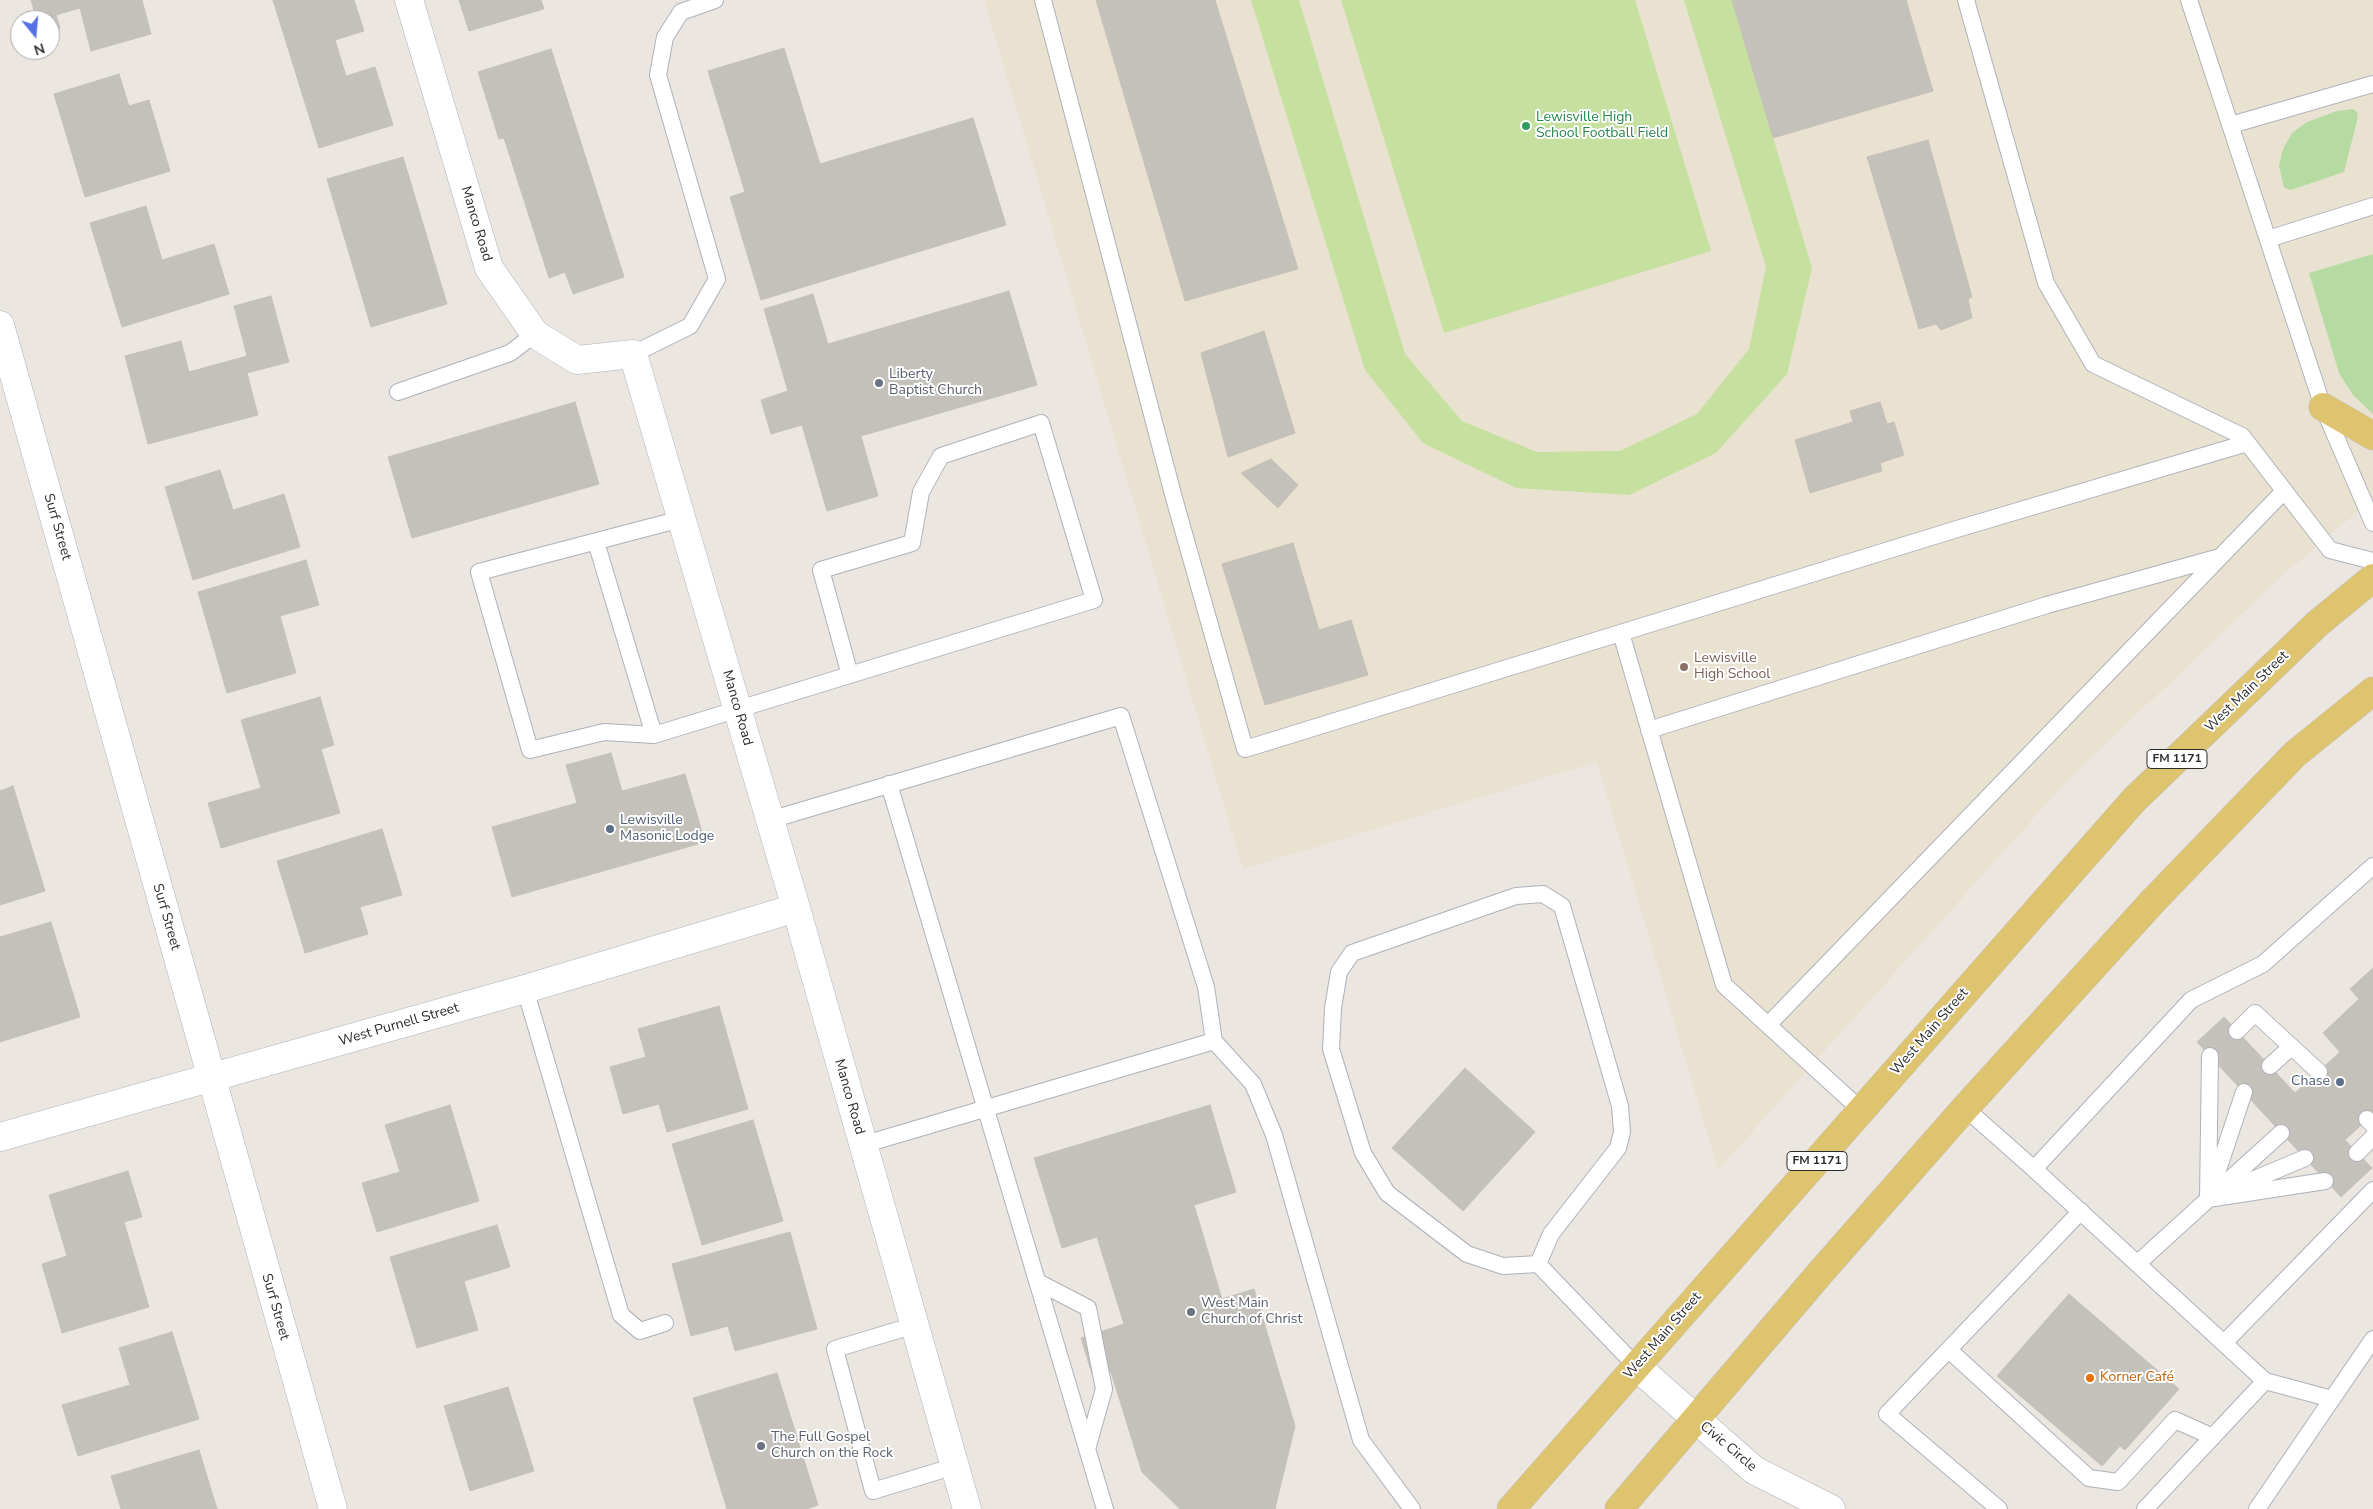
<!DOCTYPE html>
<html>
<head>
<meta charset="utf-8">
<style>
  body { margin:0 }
  #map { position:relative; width:2373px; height:1509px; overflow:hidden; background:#ebe6df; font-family:"Nunito Sans",sans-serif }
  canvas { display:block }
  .north { position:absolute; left:10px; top:10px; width:50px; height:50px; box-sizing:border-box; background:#fff; border:1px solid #aaa; border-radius:50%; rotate:163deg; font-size:14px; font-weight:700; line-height:20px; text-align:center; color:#2b2b2b }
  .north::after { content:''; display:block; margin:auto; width:18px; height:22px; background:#5370e4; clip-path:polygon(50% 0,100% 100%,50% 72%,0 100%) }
</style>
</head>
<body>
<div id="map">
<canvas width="2373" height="1509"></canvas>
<div class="north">N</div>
</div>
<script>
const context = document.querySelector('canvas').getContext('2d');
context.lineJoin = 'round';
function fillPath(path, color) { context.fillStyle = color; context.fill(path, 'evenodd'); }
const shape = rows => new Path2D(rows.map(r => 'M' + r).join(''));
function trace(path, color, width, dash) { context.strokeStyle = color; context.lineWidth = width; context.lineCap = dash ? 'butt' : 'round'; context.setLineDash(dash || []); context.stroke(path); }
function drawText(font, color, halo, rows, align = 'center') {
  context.font = font + ' "Nunito Sans",sans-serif'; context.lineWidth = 4; context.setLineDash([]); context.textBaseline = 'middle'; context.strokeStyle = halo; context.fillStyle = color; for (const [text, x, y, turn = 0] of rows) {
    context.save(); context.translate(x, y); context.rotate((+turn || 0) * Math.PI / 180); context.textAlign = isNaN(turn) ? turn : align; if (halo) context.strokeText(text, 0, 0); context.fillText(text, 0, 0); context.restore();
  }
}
fillPath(shape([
  [984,0,2373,0,2373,499,2285,573,2066,782,1718,1170,1597,762,1243,869]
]), '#eae2d1');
fillPath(shape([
  [2353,109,2358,113,2357,121,2344,172,2291,190,2284,188,2279,166,2283,149,2292,133,2307,122,2337,111],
  [2373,254,2373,414,2353,395,2339,373,2309,273]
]), '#b6dba2');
fillPath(shape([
  [1251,0,1299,0,1405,354,1462,421,1537,452,1620,451,1697,414,1749,349,1766,267,1684,0,1732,0,1812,268,1787,374,1716,453,1629,495,1516,488,1423,443,1365,370],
  [1341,0,1635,0,1711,251,1444,333]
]), '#c6e09f');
const building = shape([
  [31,0,142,0,151,34,91,51,80,8,56,15,60,28,50,31,50,20,37,20,31,0],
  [273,0,354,0,364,31,335,40,346,76,375,67,393,125,319,148,273,0],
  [459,0,541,0,544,9,469,31,459,0],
  [1096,0,1215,0,1298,269,1185,301,1096,0],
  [1732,0,1906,0,1933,91,1773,138,1732,0],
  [784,48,820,164,973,118,1006,225,761,300,730,197,745,192,708,71,784,48],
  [551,49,624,277,573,294,565,272,549,278,504,138,499,139,478,72,551,49],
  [119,74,129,106,149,100,170,171,85,197,54,94,119,74],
  [1928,140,1972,297,1968,299,1972,318,1941,330,1936,324,1919,329,1867,157,1928,140],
  [403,157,447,304,371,327,327,179,403,157],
  [146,206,162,260,214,244,229,294,122,327,90,223,146,206],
  [1009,291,1037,385,861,436,878,496,827,511,802,425,771,434,761,400,788,391,764,309,813,294,828,344,1009,291],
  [271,296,289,362,247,373,258,415,148,444,125,356,181,341,189,372,247,356,234,306,271,296],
  [1264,331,1295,433,1228,457,1201,353,1264,331],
  [575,402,599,484,412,538,388,457,575,402],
  [1880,402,1887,424,1894,422,1904,455,1880,463,1882,471,1810,493,1795,440,1853,422,1850,411,1880,402],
  [1271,459,1298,485,1278,508,1241,473,1271,459],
  [220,470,233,510,284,494,300,547,193,580,165,487,220,470],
  [1293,543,1319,630,1351,620,1368,675,1265,705,1222,564,1293,543],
  [306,560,319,605,280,616,296,673,227,693,198,592,306,560],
  [320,697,334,745,321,749,340,813,221,848,208,803,261,788,241,720,320,697],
  [611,753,622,791,685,774,705,842,512,897,492,827,577,803,566,765,611,753],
  [13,786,45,891,0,905,0,791,13,786],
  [382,829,402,895,360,907,368,934,305,953,277,861,382,829],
  [51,922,80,1017,0,1042,0,937,51,922],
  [2373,968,2373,1114,2345,1140,2372,1168,2341,1197,2197,1042,2224,1017,2295,1093,2340,1052,2323,1033,2359,999,2350,989,2373,968],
  [719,1006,748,1109,667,1132,659,1104,623,1114,610,1067,646,1057,638,1029,719,1006],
  [1465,1068,1535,1132,1463,1211,1392,1148,1465,1068],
  [450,1105,479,1201,377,1232,362,1183,400,1172,385,1125,450,1105],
  [1210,1105,1236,1192,1194,1205,1222,1299,1254,1289,1295,1426,1275,1509,1180,1509,1142,1472,1111,1372,1093,1377,1081,1338,1124,1324,1097,1237,1062,1248,1034,1158,1210,1105],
  [753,1120,783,1221,702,1245,672,1144,753,1120],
  [128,1171,142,1217,124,1222,149,1307,62,1333,42,1264,67,1256,49,1195,128,1171],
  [497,1225,510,1267,464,1281,478,1330,417,1348,390,1257,497,1225],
  [790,1232,817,1329,735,1351,728,1326,691,1336,672,1264,790,1232],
  [2069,1294,2179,1389,2125,1450,2120,1446,2102,1466,1997,1376,2069,1294],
  [172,1332,199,1419,78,1456,62,1405,130,1385,119,1348,172,1332],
  [777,1373,818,1505,806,1509,727,1509,693,1398,777,1373],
  [508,1387,534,1471,470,1491,444,1406,508,1387],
  [199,1450,217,1509,121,1509,111,1476,199,1450]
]);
fillPath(building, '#c4c0ba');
trace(building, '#c6c1b9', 1);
const service = shape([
  [1043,0,1174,498,1245,749,1957,529,2247,443],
  [1966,0,2046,283,2093,364,2242,436,2330,550,2373,561],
  [2189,0,2323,407,2373,523],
  [2231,125,2373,84],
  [2268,239,2373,206],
  [633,354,690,326,717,279,658,75,665,37,681,12,715,0],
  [398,392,510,353,535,334],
  [681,519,479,572,530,750,604,732,654,735,1094,600,1041,423,941,456,921,492,912,543,821,570,850,675],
  [596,542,654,735],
  [1621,633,1724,985,1861,1110],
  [1649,730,2047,605,2220,557],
  [889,784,1105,1509],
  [770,820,1121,716,1206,987,1214,1041],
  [1543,894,1562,906,1620,1106,1622,1132,1618,1148,1551,1234,1538,1264,1503,1266,1467,1254,1387,1193,1363,1153,1331,1049,1333,1008,1339,972,1352,953,1516,896,1543,894],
  [525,989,621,1315,640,1331,665,1323],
  [1768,1025,2284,491],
  [2237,1031,2255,1013,2319,1072],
  [2270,1066,2291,1047],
  [1965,1108,2034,1169],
  [2367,1119,2373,1125],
  [862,1145,1214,1041,1253,1084,1274,1135,1361,1440,1412,1509],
  [2357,1153,2373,1137],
  [2213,1185,2244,1092],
  [2231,1189,2305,1158],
  [2208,1199,2210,1056],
  [2208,1199,2325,1181],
  [2138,1263,2281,1133],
  [1538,1264,1636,1366],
  [1038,1282,1088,1308,1104,1389,1087,1449],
  [915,1325,835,1349,873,1491,955,1466],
  [2224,1343,2373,1190],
  [1949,1350,2089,1478,2118,1482,2175,1420,2213,1437],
  [2265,1381,2332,1399],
  [1999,1509,1887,1414,2081,1211],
  [2145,1509,2265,1381,2034,1169,2191,1000,2263,964,2373,866],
  [2257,1509,2373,1339]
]);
const minor = shape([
  [409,0,489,268,535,334,577,360,633,354,796,908,967,1509],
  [0,325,333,1509],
  [0,1137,525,989,796,908],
  [1636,1366,1754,1470,1831,1509]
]);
const primary = shape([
  [2323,407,2373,436],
  [1511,1509,2134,800,2317,624,2373,578],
  [1619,1509,1821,1272,1965,1108,2154,900,2295,754,2373,691]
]);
trace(service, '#afb1ba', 18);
trace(minor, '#afb1ba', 29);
trace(primary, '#c4c4c4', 29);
trace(service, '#fff', 16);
trace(minor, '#fff', 28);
trace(primary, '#dfc470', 28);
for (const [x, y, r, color] of [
  [1526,126,5,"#2e9e5b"],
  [879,383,5,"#6b7280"],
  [1684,667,5,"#8d6e63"],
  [610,829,5,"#5c6f8a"],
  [2340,1082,5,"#5c6f8a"],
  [1191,1312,5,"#6b7280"],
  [2090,1378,5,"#e8710a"],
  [761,1446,5,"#6b7280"]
]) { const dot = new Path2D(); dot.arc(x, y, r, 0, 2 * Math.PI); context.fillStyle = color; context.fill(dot); trace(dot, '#fff', 2); }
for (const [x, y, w] of [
  [2177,759,60],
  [1817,1161,60]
]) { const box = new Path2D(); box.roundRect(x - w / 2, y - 9.5, w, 19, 4); context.fillStyle = '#fff'; context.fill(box); trace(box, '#2b2b2b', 1); }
drawText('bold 12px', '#2b2b2b', null, [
  ["FM 1171",2177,759],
  ["FM 1171",1817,1161]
]);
drawText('14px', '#27864d', '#fff', [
  ["Lewisville High",1536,118],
  ["School Football Field",1536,134]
], 'left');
drawText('14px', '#2b2b2b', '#fff', [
  ["Manco Road",476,224,73],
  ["Surf Street",57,527,74],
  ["West Main Street",2247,692,-44],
  ["Manco Road",737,708,74],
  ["Surf Street",166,917,74],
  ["West Purnell Street",399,1025,-16],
  ["West Main Street",1930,1032,-49],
  ["Manco Road",849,1097,74],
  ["Surf Street",275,1307,74],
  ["West Main Street",1663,1336,-49],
  ["Civic Circle",1728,1447,40]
]);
drawText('14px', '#5b616d', '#fff', [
  ["Liberty",889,375],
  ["Baptist Church",889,391],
  ["West Main",1201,1304],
  ["Church of Christ",1201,1320],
  ["The Full Gospel",771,1438],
  ["Church on the Rock",771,1454]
], 'left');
drawText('14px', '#785e54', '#fff', [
  ["Lewisville",1694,659],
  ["High School",1694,675]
], 'left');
drawText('14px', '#4e5e75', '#fff', [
  ["Lewisville",620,821],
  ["Masonic Lodge",620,837],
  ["Chase",2330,1082,"right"]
], 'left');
drawText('14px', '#c56008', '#fff', [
  ["Korner Café",2100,1378]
], 'left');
</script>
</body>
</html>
